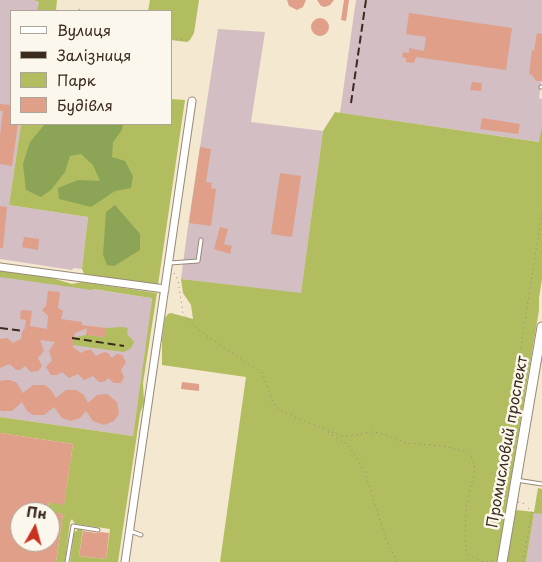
<!DOCTYPE html>
<html>
<head>
<meta charset="utf-8">
<style>
  body { margin:0 }
  #map { position:relative; width:542px; height:562px; overflow:hidden; background:#f4e8d0; font-family:"Playpen Sans",sans-serif }
  canvas { display:block }
  .legend { position:absolute; left:10px; top:10px; width:162px; height:115px; box-sizing:border-box; background:#fbf7ec; border:1px solid #aea59a; margin:0; padding:6px 9px; list-style:none; font-size:15px; color:#3b2a1e }
  .legend li { display:flex; align-items:center; gap:10px; height:25px }
  .legend b { width:25px; border:1px solid #aea59a }
  .north { position:absolute; left:10px; top:502px; width:50px; height:50px; box-sizing:border-box; background:#fbf7ec; border:1px solid #aea59a; border-radius:50%; rotate:7deg; font-size:14px; font-weight:700; line-height:20px; text-align:center; color:#3b2a1e }
  .north::after { content:''; display:block; margin:auto; width:18px; height:22px; background:#c8321e; clip-path:polygon(50% 0,100% 100%,50% 72%,0 100%) }
</style>
</head>
<body>
<div id="map">
<canvas width="542" height="562"></canvas>
<ul class="legend">
<li><b style="height:6px;background:#fff"></b>Вулиця</li>
<li><b style="height:6px;background:#3b2a1e"></b>Залізниця</li>
<li><b style="height:14px;background:#b1bd5f"></b>Парк</li>
<li><b style="height:14px;background:#e09f88"></b>Будівля</li>
</ul>
<div class="north">Пн</div>
</div>
<script>
const context = document.querySelector('canvas').getContext('2d');
context.lineJoin = 'round';
function fillPath(path, color) { context.fillStyle = color; context.fill(path, 'evenodd'); }
const shape = rows => new Path2D(rows.map(r => 'M' + r).join(''));
function trace(path, color, width, dash) { context.strokeStyle = color; context.lineWidth = width; context.lineCap = dash ? 'butt' : 'round'; context.setLineDash(dash || []); context.stroke(path); }
function drawText(font, color, halo, rows, align = 'center') {
  context.font = font + ' "Playpen Sans",sans-serif'; context.lineWidth = 5; context.setLineDash([]); context.textBaseline = 'middle'; context.strokeStyle = halo; context.fillStyle = color; for (const [text, x, y, turn = 0] of rows) {
    context.save(); context.translate(x, y); context.rotate((+turn || 0) * Math.PI / 180); context.textAlign = isNaN(turn) ? turn : align; if (halo) context.strokeText(text, 0, 0); context.fillText(text, 0, 0); context.restore();
  }
}
fillPath(shape([
  [0,0,33,0,39,2,37,11,11,11,11,124,21,124,9,205,88,217,82,269,74,268,72,270,0,259],
  [356,0,542,0,542,79,539,98,542,99,542,126,540,142,340,113],
  [218,29,265,32,251,122,323,131,301,294,181,279,188,226],
  [0,275,151,298,152,302,133,436,0,417],
  [534,512,542,514,542,562,526,562]
]), '#d2bec3');
fillPath(shape([
  [33,0,57,0,56,11,37,11,39,2],
  [150,0,199,0,194,33,190,40,187,42,171,40,171,11,148,11],
  [171,99,185,100,158,285,84,274,82,269,88,217,9,205,21,124,171,124],
  [335,112,539,142,542,126,542,279,539,298,539,310,497,562,220,562,246,377,162,365,162,339,165,318,168,314,171,313,193,319,191,305,183,293,181,279,301,293,323,131],
  [0,270,45,276,72,284,82,282,157,293,143,383,144,402,140,414,118,562,70,562,74,533,78,529,83,529,79,556,106,559,110,529,75,524,72,519,70,522,65,562,56,562,63,514,47,512,49,502,64,504,73,444,0,433,0,417,133,436,152,300,151,298,93,289,92,290,0,277],
  [123,327,128,328,127,334,134,342,131,348,124,352,73,345,72,338,86,335,104,337,106,328],
  [538,488,542,489,542,514,534,513,526,562,507,562,516,510,534,512]
]), '#b1bd5f');
fillPath(shape([
  [45,124,123,124,122,130,113,142,112,157,125,161,133,176,131,188,115,191,91,207,59,199,58,188,78,180,100,181,93,165,81,154,70,156,65,172,51,190,41,197,26,190,23,164,30,142],
  [115,205,140,234,140,250,114,266,107,265,103,255,106,212]
]), '#8ca456');
fillPath(shape([
  [287,0,306,0,303,7,297,10,289,6],
  [317,0,334,0,330,5,325,7,321,6],
  [344,0,349,0,346,21,341,20],
  [409,13,512,28,506,70,416,57,414,63,406,62,406,58,402,57,403,52,409,53,409,48,424,51,426,37,406,34],
  '311 27a9 9 0 1 1 18 0a9 9 0 1 1-18 0Z',
  [537,33,542,34,542,81,536,81,532,75,529,74,532,50,534,51],
  [472,82,482,83,481,91,470,90],
  [0,104,11,105,11,124,18,124,12,166,0,164,0,135,3,111,0,111],
  [482,118,520,124,518,134,480,129],
  [200,147,211,149,206,182,212,183,211,188,216,189,211,226,189,223],
  [280,173,301,176,292,237,271,234],
  [0,206,7,207,3,248,0,248],
  [220,227,228,229,224,244,232,246,230,254,214,249],
  [24,237,39,239,38,250,22,247],
  [48,291,60,292,58,308,63,311,61,319,82,322,82,325,106,328,105,337,86,335,87,328,75,333,73,347,81,353,86,350,91,350,96,356,104,352,108,353,112,358,117,354,122,355,126,362,121,370,124,377,121,383,114,383,108,378,104,382,99,382,93,376,84,380,78,374,69,378,62,372,57,375,51,375,46,367,52,360,49,351,55,342,40,340,44,351,38,358,42,366,38,371,31,372,25,366,20,370,16,370,10,364,0,368,0,339,7,338,13,343,21,339,22,332,24,332,26,320,20,319,21,310,32,311,30,326,47,329,48,316,42,310,46,306],
  [5,380,10,380,17,383,23,393,33,385,45,385,51,390,56,398,66,390,76,390,84,395,88,403,97,395,107,394,117,402,119,414,114,421,104,425,93,421,86,411,80,418,71,421,62,418,54,407,44,415,33,415,27,411,22,402,12,411,2,411,0,410,0,381],
  [182,382,199,384,199,391,181,389],
  [0,433,73,444,64,505,49,502,47,512,20,512,20,542,50,542,50,512,63,514,56,562,0,562],
  [83,531,97,533,101,532,109,533,106,559,79,556]
]), '#e09f88');
const lane = shape([
  [541,87,542,87],
  [170,263,198,261,201,240],
  [516,480,542,484],
  [130,531,141,535],
  [67,562,73,526,98,530]
]);
const street = shape([
  [0,267,165,289],
  [125,562,192,101]
]);
const secondary = shape([
  [502,562,542,327]
]);
trace(lane, '#988977', 5);
trace(street, '#988977', 9);
trace(secondary, '#988977', 11);
trace(shape([
  [79,9,80,11],
  [78,11,78,9],
  [171,38,187,40],
  [174,273,178,280,183,313,195,327,210,338,261,372,265,379,273,403,277,408,285,413,342,436,350,436,371,432,380,433,406,443,444,446,466,452,471,456,475,469,466,508,465,540,466,550,470,556,476,559,484,562,495,560],
  [328,432,348,445,358,460,365,473,386,539,397,562],
  [505,500,497,498,542,213],
  [518,502,526,504],
  [523,562,532,512,526,506]
]), '#988977', 1, [1, 4]);
trace(lane, '#fff', 3);
trace(street, '#fff', 7);
trace(secondary, '#fff', 9);
trace(shape([
  [351,103,366,0],
  [0,328,24,331],
  [72,338,124,346]
]), '#3b2a1e', 2, [8, 4]);
drawText('15px', '#3b2a1e', '#fbf7ec', [
  ["Промисловий проспект",508,442,-80]
]);
</script>
</body>
</html>
